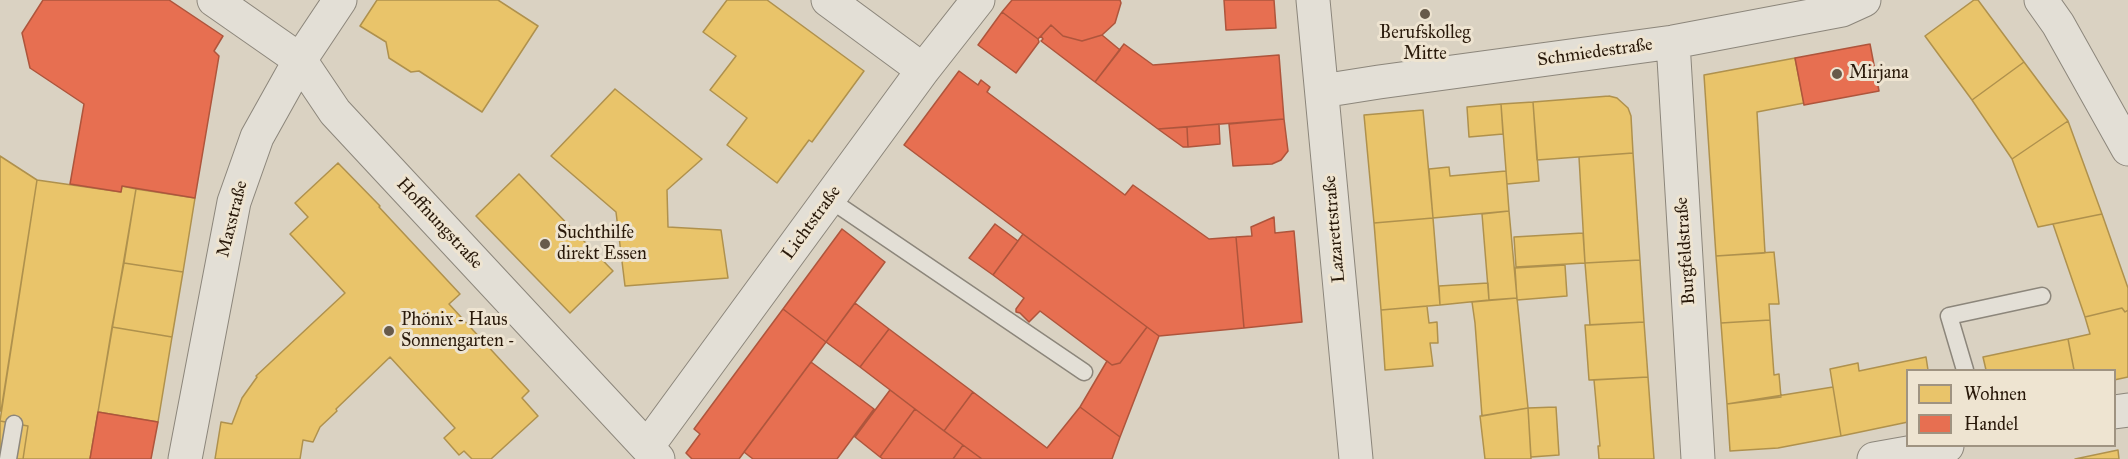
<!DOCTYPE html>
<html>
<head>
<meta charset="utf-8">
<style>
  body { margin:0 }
  #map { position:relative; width:2128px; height:459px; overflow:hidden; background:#dad2c2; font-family:"IM FELL Great Primer",serif }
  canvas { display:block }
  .legend { position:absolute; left:1906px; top:369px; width:210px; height:78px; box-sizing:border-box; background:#eee4d1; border:2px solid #9f9381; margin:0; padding:8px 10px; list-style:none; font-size:18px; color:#29190a }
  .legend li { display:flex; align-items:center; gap:12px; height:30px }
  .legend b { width:30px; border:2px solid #9f9381 }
</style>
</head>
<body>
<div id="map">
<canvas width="2128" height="459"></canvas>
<ul class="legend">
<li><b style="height:16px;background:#e9c46a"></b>Wohnen</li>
<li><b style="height:16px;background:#e76f51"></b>Handel</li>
</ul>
</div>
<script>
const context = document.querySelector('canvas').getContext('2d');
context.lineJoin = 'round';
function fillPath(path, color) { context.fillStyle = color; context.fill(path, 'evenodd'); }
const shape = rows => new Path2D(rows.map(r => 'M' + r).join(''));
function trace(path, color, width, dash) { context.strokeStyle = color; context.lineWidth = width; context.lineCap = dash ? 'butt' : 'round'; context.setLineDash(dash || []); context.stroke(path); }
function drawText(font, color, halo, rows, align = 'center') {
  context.font = font + ' "IM FELL Great Primer",serif'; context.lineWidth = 6; context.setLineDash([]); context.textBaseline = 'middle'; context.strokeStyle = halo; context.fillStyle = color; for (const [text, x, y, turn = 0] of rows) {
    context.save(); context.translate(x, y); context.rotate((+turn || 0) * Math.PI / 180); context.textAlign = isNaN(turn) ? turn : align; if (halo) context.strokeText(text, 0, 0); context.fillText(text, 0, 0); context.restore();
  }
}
const homes = shape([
  [377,0,498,0,538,26,482,112,419,71,411,72,389,58,386,42,360,26,377,0],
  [727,0,767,0,864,71,812,142,809,140,777,183,727,145,747,118,710,90,736,56,703,32,727,0],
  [1974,0,1978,0,2024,62,1972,100,1925,36,1974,0],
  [1795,58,1804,103,1757,112,1765,253,1716,256,1704,75,1795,58],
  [2024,62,2068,121,2012,159,1972,100,2024,62],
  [615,89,702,159,667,190,668,227,721,230,728,278,625,286,616,212,551,156,615,89],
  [1609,96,1617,98,1628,108,1631,116,1633,153,1537,160,1533,102,1609,96],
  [1533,102,1539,181,1507,184,1501,104,1533,102],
  [1501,104,1503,134,1469,137,1467,107,1501,104],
  [1423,110,1433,218,1374,223,1364,115,1423,110],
  [2068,121,2102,214,2038,227,2012,159,2068,121],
  [1633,153,1640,260,1585,263,1579,157,1633,153],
  [0,156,37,180,1,411,0,411,0,156],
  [338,163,380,206,379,207,460,294,449,304,529,391,522,398,538,416,491,459,472,459,464,451,459,455,444,438,455,428,390,357,336,409,337,411,320,427,313,442,303,440,300,459,215,459,221,422,232,424,242,398,257,377,256,376,345,293,290,234,308,217,295,203,338,163],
  [1449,167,1450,176,1506,171,1509,211,1433,218,1429,169,1449,167],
  [519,174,613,271,570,313,476,216,519,174],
  [37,180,121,192,122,186,136,189,90,459,23,459,28,426,0,421,37,180],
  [136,189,195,198,183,272,124,263,136,189],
  [1509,211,1517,298,1489,300,1482,214,1509,211],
  [2102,214,2128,288,2128,310,2125,312,2122,308,2085,317,2053,224,2102,214],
  [1433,218,1440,305,1381,310,1374,223,1433,218],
  [1583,233,1585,263,1516,267,1514,237,1583,233],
  [1774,252,1779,304,1769,304,1770,320,1721,323,1716,256,1774,252],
  [1640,260,1644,322,1590,325,1585,263,1640,260],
  [124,263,183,272,172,337,112,327,124,263],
  [1565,265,1567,296,1517,300,1515,268,1565,265],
  [1488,283,1489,300,1440,305,1439,286,1488,283],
  [1517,298,1528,408,1482,416,1475,323,1472,302,1517,298],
  [1427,306,1429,323,1437,322,1438,343,1430,343,1433,366,1385,370,1381,310,1427,306],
  [2122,308,2125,312,2128,310,2128,377,2114,380,2114,370,2074,370,2068,339,2090,334,2085,317,2122,308],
  [1770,320,1774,375,1779,374,1781,397,1727,404,1721,323,1770,320],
  [1644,322,1648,377,1589,380,1585,325,1644,322],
  [112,327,172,337,158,422,98,412,112,327],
  [2068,339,2074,370,1986,370,1983,357,2068,339],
  [1926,357,1928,370,1908,370,1908,422,1841,436,1830,369,1858,363,1859,371,1926,357],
  [1648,377,1654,459,1599,459,1598,446,1600,446,1594,380,1648,377],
  [1833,387,1841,436,1778,448,1730,451,1727,404,1833,387],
  [1556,407,1559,455,1531,457,1528,408,1556,407],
  [1528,408,1531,459,1485,459,1480,416,1528,408],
  [0,421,28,426,23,459,0,459,0,421],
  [2118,450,2119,459,2075,459,2118,450]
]);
fillPath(homes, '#e9c46a');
trace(homes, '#af914d', 1.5);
const shops = shape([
  [43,0,169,0,223,36,214,51,219,56,195,198,122,186,121,192,70,184,84,104,30,68,22,33,43,0],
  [1012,0,1120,0,1121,3,1115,23,1102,35,1082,41,1063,36,1051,25,1038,39,1002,12,1012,0],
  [1224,0,1274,0,1276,28,1226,30,1224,0],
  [1002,12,1038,39,1039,42,1016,73,978,45,1002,12],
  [1051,25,1063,36,1082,41,1102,35,1120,50,1095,82,1041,41,1043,39,1041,36,1051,25],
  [1124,44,1153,65,1279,55,1284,119,1158,129,1095,82,1124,44],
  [1870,44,1879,91,1804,105,1795,58,1870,44],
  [959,71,978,85,981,80,990,87,987,92,1125,195,1133,185,1209,239,1236,237,1244,328,1159,336,904,145,959,71],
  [1284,119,1288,151,1281,160,1272,164,1233,166,1229,124,1284,119],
  [1219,124,1220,144,1188,147,1187,127,1219,124],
  [1187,127,1188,147,1183,147,1158,129,1187,127],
  [1274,217,1275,233,1294,231,1302,322,1244,328,1236,237,1252,236,1251,227,1274,217],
  [995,224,1018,241,993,275,969,258,995,224],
  [842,229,885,262,826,342,783,309,842,229],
  [1023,234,1147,327,1120,363,1112,365,1040,311,1029,322,1020,313,1016,312,1016,309,1024,298,993,275,1023,234],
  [855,303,889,329,860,367,826,342,855,303],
  [783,309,826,342,739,459,692,459,686,453,700,434,694,429,783,309],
  [1147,327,1159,336,1120,437,1080,407,1107,361,1112,365,1120,363,1147,327],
  [889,329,973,392,944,431,860,367,889,329],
  [811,362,874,409,837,459,753,459,744,452,811,362],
  [890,390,915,409,880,457,855,437,890,390],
  [973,392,1047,448,1080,407,1120,437,1112,459,982,459,944,431,973,392],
  [915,409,963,445,953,459,883,459,880,457,915,409],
  [98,412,158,422,151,459,90,459,98,412],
  [963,445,982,459,953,459,963,445]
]);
fillPath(shops, '#e76f51');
trace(shops, '#ae553c', 1.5);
const lane = shape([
  [829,199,1084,372],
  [1965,370,1949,316,2042,296],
  [8,459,14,424]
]);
const street = shape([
  [214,0,300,60,335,112,658,459],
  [828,0,923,70],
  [1313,0,1356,459],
  [2041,0,2058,24,2128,149],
  [1673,42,1698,459],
  [1322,91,1379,82,1673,42,1842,10,1864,0],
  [2114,412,2128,410],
  [647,447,923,70,978,0],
  [185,459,234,202,257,137,300,60,340,0],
  [1874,459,1947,446]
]);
trace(lane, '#8c867b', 19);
trace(street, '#8c867b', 35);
trace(lane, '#e3dfd6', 16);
trace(street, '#e3dfd6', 33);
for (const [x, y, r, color] of [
  [1425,14,6,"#675a4a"],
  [1837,74,6,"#675a4a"],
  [545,244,6,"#675a4a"],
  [389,331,6,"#675a4a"]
]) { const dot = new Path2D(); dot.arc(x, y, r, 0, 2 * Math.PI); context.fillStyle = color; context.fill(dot); trace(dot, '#eee4d1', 2); }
drawText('18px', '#29190a', '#eee4d1', [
  ["Berufskolleg",1425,34,"center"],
  ["Mitte",1425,55,"center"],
  ["Mirjana",1849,74],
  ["Suchthilfe",557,234],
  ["direkt Essen",557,255],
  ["Phönix - Haus",401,321],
  ["Sonnengarten -",401,342]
], 'left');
drawText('18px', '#29190a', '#eee4d1', [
  ["Schmiedestraße",1595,53,-8],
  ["Maxstraße",233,219,-76],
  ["Lichtstraße",812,223,-54],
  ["Hoffnungstraße",439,224,47],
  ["Lazarettstraße",1335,229,-95],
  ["Burgfeldstraße",1686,251,-94]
]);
</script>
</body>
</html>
